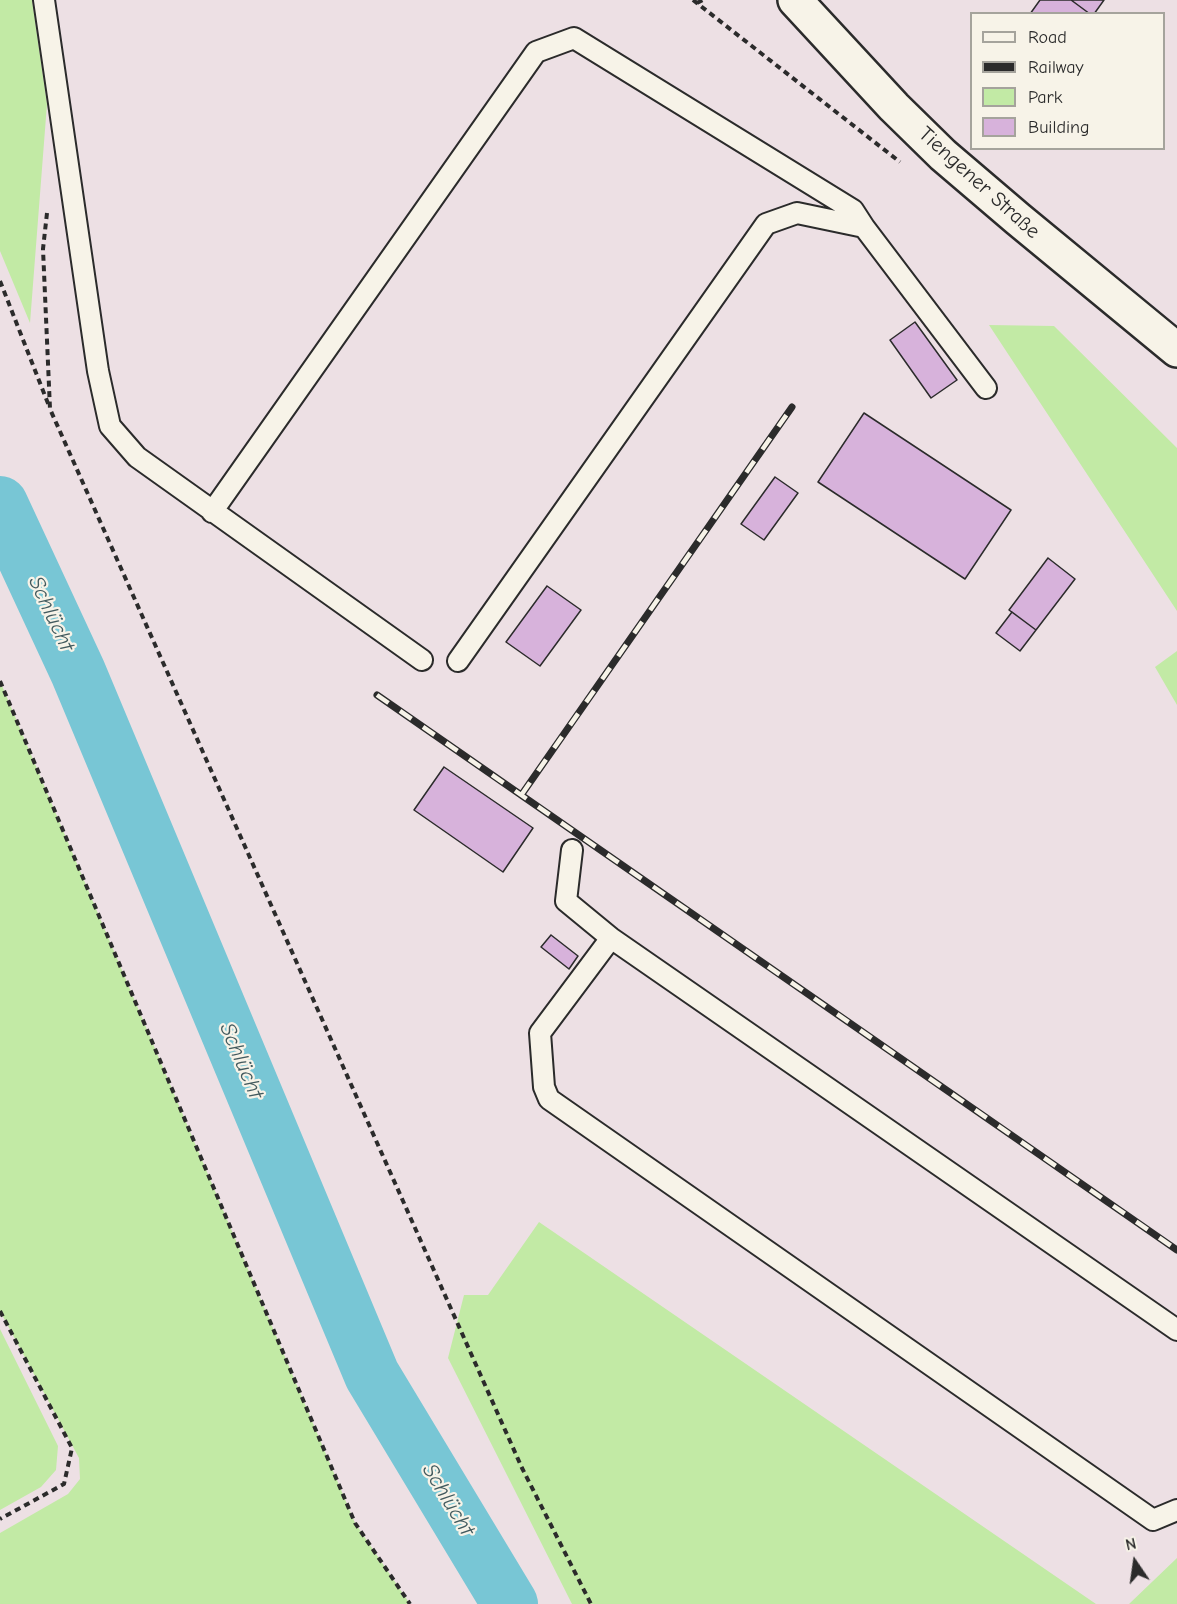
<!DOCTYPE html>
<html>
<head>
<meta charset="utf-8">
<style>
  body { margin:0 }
  #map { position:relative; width:1177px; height:1604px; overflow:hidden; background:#ede0e4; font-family:"Comic Neue",sans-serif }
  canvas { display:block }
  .legend { position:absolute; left:970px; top:12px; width:195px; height:138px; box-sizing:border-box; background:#f7f3e8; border:2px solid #a5a39c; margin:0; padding:8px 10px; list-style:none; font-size:18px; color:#2b2b2b }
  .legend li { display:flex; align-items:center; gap:12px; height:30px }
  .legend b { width:30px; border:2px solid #a5a39c }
  .north { position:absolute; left:1105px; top:1532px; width:60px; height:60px; -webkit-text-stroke:4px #f7f3e8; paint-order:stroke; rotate:347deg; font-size:16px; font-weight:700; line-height:24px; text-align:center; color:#2b2b2b }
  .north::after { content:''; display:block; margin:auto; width:21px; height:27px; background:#2b2b2b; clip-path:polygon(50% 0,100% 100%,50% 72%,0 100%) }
</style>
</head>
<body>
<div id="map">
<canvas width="1177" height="1604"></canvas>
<ul class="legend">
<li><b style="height:8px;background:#f7f3e8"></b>Road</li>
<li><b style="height:8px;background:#2b2b2b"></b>Railway</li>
<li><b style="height:16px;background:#c2eaa5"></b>Park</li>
<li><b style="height:16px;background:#d7b2db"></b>Building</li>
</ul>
<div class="north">N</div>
</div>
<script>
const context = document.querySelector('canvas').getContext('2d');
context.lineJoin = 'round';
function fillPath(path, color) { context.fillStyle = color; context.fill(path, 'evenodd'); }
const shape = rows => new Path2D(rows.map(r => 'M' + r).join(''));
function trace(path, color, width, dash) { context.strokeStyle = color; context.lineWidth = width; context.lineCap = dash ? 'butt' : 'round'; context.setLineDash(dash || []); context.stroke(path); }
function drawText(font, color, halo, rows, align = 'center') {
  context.font = font + ' "Comic Neue",sans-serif'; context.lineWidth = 4.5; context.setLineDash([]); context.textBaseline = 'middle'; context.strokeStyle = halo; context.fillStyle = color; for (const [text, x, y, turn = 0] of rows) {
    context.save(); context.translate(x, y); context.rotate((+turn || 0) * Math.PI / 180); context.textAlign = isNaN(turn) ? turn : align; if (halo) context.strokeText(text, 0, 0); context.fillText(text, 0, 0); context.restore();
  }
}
fillPath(shape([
  [0,0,32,0,47,104,30,323,0,251],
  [989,325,1054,326,1177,448,1177,611],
  [1177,651,1177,705,1155,667],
  [0,681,355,1523,410,1604,0,1604,0,1533,68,1494,80,1479,79,1458,0,1311],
  [539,1222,1096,1604,572,1604,448,1358,464,1295,488,1295],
  [0,1329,58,1446,56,1470,41,1487,0,1510],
  [1177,1558,1177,1604,1129,1604]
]), '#c2eaa5');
trace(shape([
  [0,504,78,672,372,1375,510,1604]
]), '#78c6d5', 56);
const building = shape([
  [1040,0,1071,0,1090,14,1030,14,1040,0],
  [1071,0,1104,0,1094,14,1090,14,1071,0],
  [915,322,957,380,931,398,890,340,915,322],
  [864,413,1011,510,965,579,818,482,864,413],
  [775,477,798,493,764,540,741,524,775,477],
  [1048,558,1075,579,1036,630,1009,610,1048,558],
  [547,586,581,610,540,666,506,642,547,586],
  [1012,612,1036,630,1020,651,996,633,1012,612],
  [444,767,533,828,503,872,414,810,444,767],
  [551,935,578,956,569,969,541,947,551,935]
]);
fillPath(building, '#d7b2db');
trace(building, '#2b2b2b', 1.5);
const service = shape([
  [44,0,98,371,110,426,137,457,422,660],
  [212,512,536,52,574,38,853,210,864,227],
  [458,661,766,224,797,213,864,227,986,388],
  [572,850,566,901,611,938,1177,1330],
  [611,938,540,1033,544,1087,549,1099,1153,1520,1177,1510]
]);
const secondary = shape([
  [795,0,894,107,943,155,1018,219,1177,350]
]);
trace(service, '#2b2b2b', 24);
trace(secondary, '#2b2b2b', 38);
trace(shape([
  [693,0,900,162],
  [697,3,703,0],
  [47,213,43,249,50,409,522,1468,591,1604],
  [0,281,49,406],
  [0,681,355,1523,410,1604],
  [0,1311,72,1448,64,1484,0,1519]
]), '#2b2b2b', 4, [6, 4.5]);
trace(service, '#f7f3e8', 20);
trace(secondary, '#f7f3e8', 33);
const rail = shape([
  [377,695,1177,1250],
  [522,794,792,407]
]);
trace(rail, '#2b2b2b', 7);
trace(rail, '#f7f3e8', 4.5, [14]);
drawText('21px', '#2b2b2b', '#f7f3e8', [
  ["Tiengener Straße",979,183,42]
]);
drawText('italic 22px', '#425a5e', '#f7f3e8', [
  ["Schlücht",51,614,65],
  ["Schlücht",241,1061,67],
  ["Schlücht",448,1500,59]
]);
</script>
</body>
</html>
